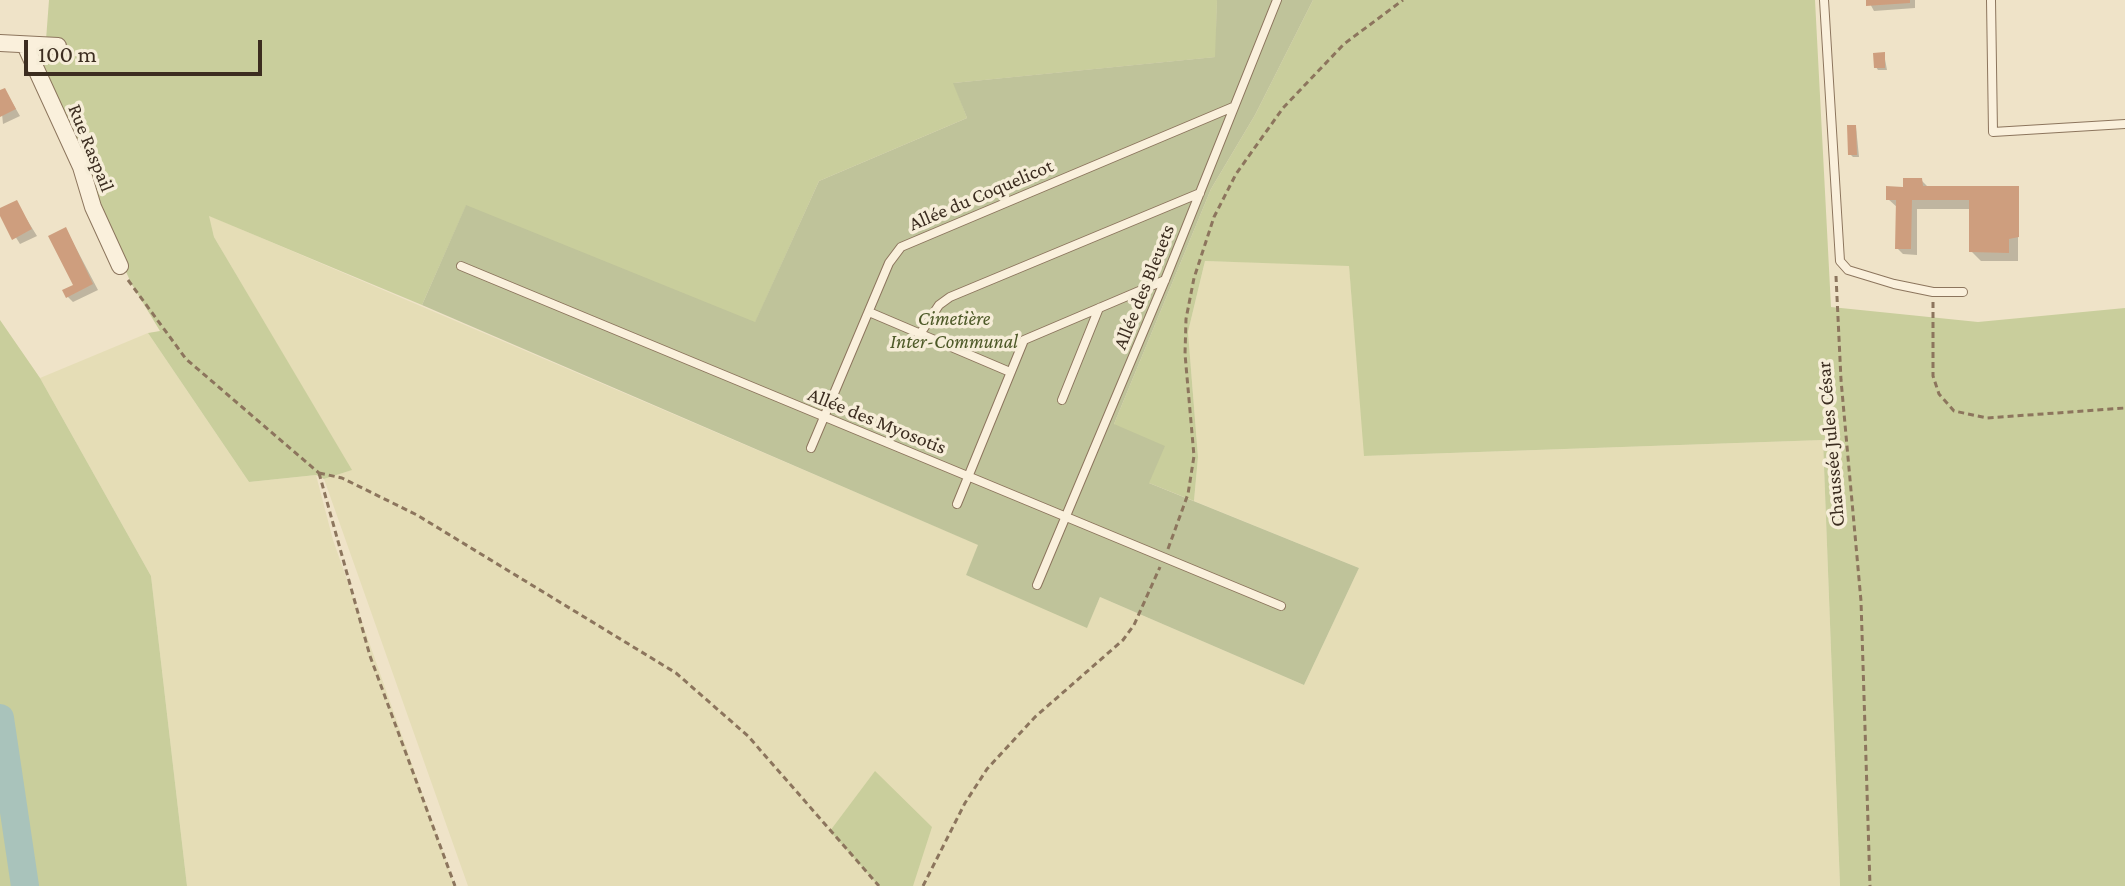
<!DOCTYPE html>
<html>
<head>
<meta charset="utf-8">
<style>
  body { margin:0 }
  #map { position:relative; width:2125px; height:886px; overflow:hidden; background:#efe3c8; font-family:"Crimson Pro",serif }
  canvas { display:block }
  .scale { position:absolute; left:24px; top:40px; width:238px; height:36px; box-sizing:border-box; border:4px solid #3c2d20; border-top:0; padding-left:10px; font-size:24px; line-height:28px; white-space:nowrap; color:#3c2d20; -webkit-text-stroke:6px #f6edd8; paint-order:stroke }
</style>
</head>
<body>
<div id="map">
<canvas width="2125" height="886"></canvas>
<div class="scale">100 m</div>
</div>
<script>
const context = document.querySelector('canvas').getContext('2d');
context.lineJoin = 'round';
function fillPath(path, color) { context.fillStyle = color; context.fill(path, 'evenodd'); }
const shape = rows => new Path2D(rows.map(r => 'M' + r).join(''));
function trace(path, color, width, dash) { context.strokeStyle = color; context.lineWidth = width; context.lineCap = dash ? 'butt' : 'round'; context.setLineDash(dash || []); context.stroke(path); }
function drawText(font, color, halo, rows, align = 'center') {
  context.font = font + ' "Crimson Pro",serif'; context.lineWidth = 7; context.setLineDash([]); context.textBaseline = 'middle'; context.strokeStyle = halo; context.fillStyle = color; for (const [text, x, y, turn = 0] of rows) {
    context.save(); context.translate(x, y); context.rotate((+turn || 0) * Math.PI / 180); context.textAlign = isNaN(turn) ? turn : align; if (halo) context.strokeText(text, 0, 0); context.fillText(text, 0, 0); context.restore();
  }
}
fillPath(shape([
  [208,215,979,545,966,575,1087,627,1100,597,1304,685,1359,568,1194,501,1198,457,1188,332,1205,261,1349,265,1365,456,1823,440,1840,886,468,886,324,479,351,470,214,237],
  [148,333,249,482,316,475,333,540,455,886,187,886,151,576,40,378]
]), '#e5ddb6');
fillPath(shape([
  [49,0,1217,0,1216,57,954,83,967,118,819,181,755,323,466,206,422,305,209,216,214,237,352,470,324,479,316,475,249,482,148,333,160,331,131,283,33,59,55,55,46,40],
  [1313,0,1815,0,1831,307,1978,322,2125,308,2125,886,1840,886,1823,440,1364,456,1349,266,1205,261,1188,332,1198,457,1194,501,1149,483,1114,424,1211,189,1255,115],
  [0,320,40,378,151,576,187,886,0,886],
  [875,771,932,827,913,886,879,886,830,831]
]), '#c9ce9c');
fillPath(shape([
  [1217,0,1313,0,1255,115,1211,189,1114,424,1165,446,1149,483,1359,568,1304,685,1100,597,1087,628,966,575,978,545,422,305,466,205,755,322,819,181,967,118,953,83,1215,57]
]), '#bfc39a');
fillPath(shape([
  [1868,0,1915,0,1915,8,1874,11],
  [1884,54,1887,70,1878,70,1876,67],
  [5,90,20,116,3,124,0,93],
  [1856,127,1859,157,1853,157,1850,154],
  [1921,180,1929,188,2018,188,2018,261,1981,261,1971,251,1971,209,1917,209,1917,255,1903,254,1897,248,1898,208,1888,199],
  [16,202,37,236,20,244,0,212],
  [66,229,98,290,73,302,67,296,75,285]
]), '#0003');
trace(shape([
  [0,718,25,886]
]), '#a9c3bb', 28);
fillPath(shape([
  [1866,0,1910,0,1910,3,1866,6],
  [1885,52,1885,68,1874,68,1873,53],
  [5,88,16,109,0,117,0,90],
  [1847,125,1856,125,1857,155,1848,155],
  [1903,178,1922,178,1923,186,2019,186,2019,237,2009,239,2009,253,1969,252,1969,200,1912,200,1911,249,1895,249,1896,200,1886,200,1886,186,1903,187],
  [17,200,32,229,12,240,0,216,0,208],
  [66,227,93,284,66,298,62,290,73,285,48,236]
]), '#ce9e7e');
const service = shape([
  [1824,0,1840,261,1848,270,1894,284,1933,292,1963,292],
  [1991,0,1993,132,2125,124],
  [461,266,1281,606],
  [869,312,1010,372],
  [920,334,939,305,950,297,1200,193],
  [1062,400,1099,308],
  [811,448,889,263,901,247,1233,107],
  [957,504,1024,340,1165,280],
  [1037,585,1165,280,1277,0]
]);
const minor = shape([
  [0,43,58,46],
  [25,45,81,167,93,207,120,266]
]);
trace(service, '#8c755d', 10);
trace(minor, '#8c755d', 18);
trace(shape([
  [1836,276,1841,380,1861,601,1870,886],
  [128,280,186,359,319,473],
  [1933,302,1933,376,1939,394,1954,411,1987,418,2125,408],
  [319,473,342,478,417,515,676,673,748,736,879,886],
  [319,473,370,656,455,886],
  [1168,549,1188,494,1194,456,1185,354,1186,319,1194,278,1214,217,1236,174,1283,108,1344,44,1403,0],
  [923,886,965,803,987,769,1035,717,1123,640,1134,625,1160,567]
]), '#8c755d', 3, [6, 4]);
trace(service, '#faf0dc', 8);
trace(minor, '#faf0dc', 16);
drawText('20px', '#3c2d20', '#f6edd8', [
  ["Rue Raspail",91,148,68],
  ["Allée du Coquelicot",981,195,-23],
  ["Allée des Bleuets",1144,287,-68],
  ["Allée des Myosotis",877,421,22],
  ["Chaussée Jules César",1831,444,-95]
]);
drawText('italic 20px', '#4d5927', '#f6edd8', [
  ["Cimetière",954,319],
  ["Inter-Communal",954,342]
]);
</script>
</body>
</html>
